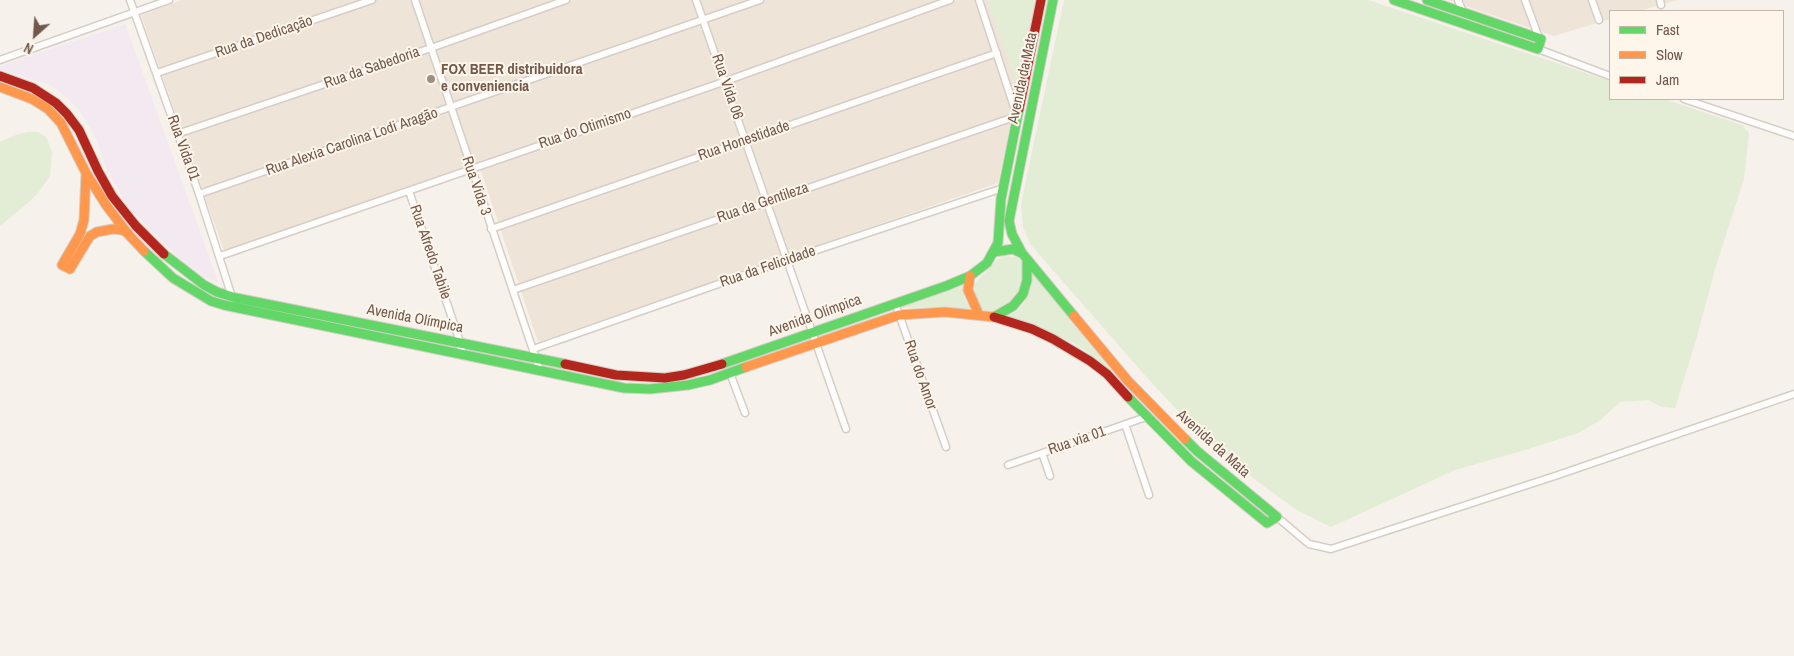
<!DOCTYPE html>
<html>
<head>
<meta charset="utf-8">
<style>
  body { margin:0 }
  #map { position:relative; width:1794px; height:656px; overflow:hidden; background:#f6f1ea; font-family:"Archivo Narrow",sans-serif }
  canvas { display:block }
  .legend { position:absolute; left:1609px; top:10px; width:175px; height:90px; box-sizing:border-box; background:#fef6eb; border:1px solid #c6b7ab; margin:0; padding:6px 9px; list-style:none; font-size:15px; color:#72594c }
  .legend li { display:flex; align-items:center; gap:10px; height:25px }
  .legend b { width:25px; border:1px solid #c6b7ab }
  .north { position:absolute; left:10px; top:10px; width:50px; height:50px; -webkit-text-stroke:4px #fef6eb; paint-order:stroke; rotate:206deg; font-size:14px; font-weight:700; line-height:20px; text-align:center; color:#72594c }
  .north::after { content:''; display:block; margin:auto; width:18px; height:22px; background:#72594c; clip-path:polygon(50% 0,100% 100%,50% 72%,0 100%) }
</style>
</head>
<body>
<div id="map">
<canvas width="1794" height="656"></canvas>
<ul class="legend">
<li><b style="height:6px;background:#63d668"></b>Fast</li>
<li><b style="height:6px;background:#ff974d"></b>Slow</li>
<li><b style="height:6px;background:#b3261e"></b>Jam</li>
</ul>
<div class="north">N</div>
</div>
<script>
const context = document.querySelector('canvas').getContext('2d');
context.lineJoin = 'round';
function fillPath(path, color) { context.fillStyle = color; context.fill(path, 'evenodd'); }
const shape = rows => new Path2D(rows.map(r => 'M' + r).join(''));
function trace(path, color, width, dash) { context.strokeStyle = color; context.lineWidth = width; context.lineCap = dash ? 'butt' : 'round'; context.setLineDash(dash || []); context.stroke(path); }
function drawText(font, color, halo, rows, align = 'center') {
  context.font = font + ' "Archivo Narrow",sans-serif'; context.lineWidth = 4; context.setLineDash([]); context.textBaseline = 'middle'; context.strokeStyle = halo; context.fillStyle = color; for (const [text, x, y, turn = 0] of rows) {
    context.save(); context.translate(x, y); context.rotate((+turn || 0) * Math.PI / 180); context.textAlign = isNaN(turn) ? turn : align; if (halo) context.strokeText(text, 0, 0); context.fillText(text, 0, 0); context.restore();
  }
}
fillPath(shape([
  [182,0,1037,0,998,183,538,342,478,162,224,251,141,15],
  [1448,0,1678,0,1639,11,1610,11,1610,19,1554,36]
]), '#efe4d8');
fillPath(shape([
  [125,24,218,282,203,276,184,262,156,236,127,205,106,168,97,140,89,126,79,110,68,99,58,90,48,84,0,70,0,66]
]), '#f2e9f1');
fillPath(shape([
  [988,0,1035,0,1017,84],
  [1064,0,1368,0,1610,81,1610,99,1664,99,1742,125,1749,133,1744,179,1715,269,1696,340,1675,408,1662,407,1648,400,1620,402,1599,421,1578,433,1525,450,1455,470,1331,527,1297,510,1258,482,1197,431,1150,381,1030,244,1023,227,1021,204],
  [28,132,38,132,46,137,52,152,50,176,38,193,29,202,0,226,0,142,16,135],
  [1005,256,1016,257,1022,262,1023,278,1022,284,1015,297,1007,305,996,311,989,313,983,311,979,308,975,295,974,284,998,259],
  [1033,274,1096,350,1117,376,1089,353,1073,343,1033,325,1007,316,1019,309,1026,299,1031,285],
  [964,284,964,296,970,309,940,307,902,308,903,306,923,298]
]), '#e3ecd5');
const street = shape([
  [130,0,199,194,232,297],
  [415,0,540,371],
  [696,0,846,429],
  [1458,0,1463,12],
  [1525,0,1539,38],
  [1592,0,1599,20],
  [1660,0,1661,5],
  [1538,49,1610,76],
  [0,60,169,0],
  [157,73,372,0],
  [1684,99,1794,136],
  [177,134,431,48,566,0],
  [409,191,460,342,463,355],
  [199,194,760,0],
  [491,229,997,53],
  [220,256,726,81,950,0],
  [513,290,1017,116,979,0],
  [895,303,946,447],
  [533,349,787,260,1003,188],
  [730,373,745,413],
  [1125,424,1149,495],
  [1042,453,1050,476],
  [1008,465,1146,417],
  [1277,517,1309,544,1331,549,1555,476,1794,394]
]);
const fast = shape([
  [1053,0,1009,221,1012,234,1022,253,1074,316],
  [1394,0,1538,49,1541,39,1427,0],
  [144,251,173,278,211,301,224,305,624,388,650,389,688,385,710,380,746,367],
  [994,252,1013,249,1021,253],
  [164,254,204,285,217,292,236,298,565,364],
  [994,317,1013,306,1023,294,1027,280,1027,259],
  [722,364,946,286,970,276,987,263,998,243,1001,199,1019,109],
  [1128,397,1191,461,1267,523,1277,517,1197,451,1185,439]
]);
const slow = shape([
  [0,87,32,99,48,109,61,123,86,173,106,205,128,234,144,251],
  [86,174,84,220,80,234,62,265,70,269,90,236,97,232,113,229,122,230,128,233],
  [970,276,968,290,979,315],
  [1074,316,1128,381,1185,439],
  [746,367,899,315,945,312,994,317]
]);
const jam = shape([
  [0,76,33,88,56,103,67,114,79,130,98,171,112,196,136,226,164,254],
  [1019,109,1041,0],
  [994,317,1032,329,1053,339,1090,361,1107,374,1128,397],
  [565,364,616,375,665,378,684,375,722,364]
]);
trace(street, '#d5cec8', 9);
trace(fast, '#d5cec6', 11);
trace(slow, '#d5cec6', 11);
trace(jam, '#d5cec6', 11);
trace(street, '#fefdfc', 6);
trace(fast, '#63d668', 9);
trace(slow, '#ff974d', 9);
trace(jam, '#b3261e', 9);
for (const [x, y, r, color] of [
  [431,79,5,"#a08e83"]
]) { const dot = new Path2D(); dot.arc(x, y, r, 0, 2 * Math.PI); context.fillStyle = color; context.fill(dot); trace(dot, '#fef6eb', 2); }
drawText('15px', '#72594c', '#fef6eb', [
  ["Rua da Dedicação",264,37,-19],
  ["Rua da Sabedoria",372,68,-19],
  ["Avenida da Mata",1023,78,-78],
  ["Rua Vida 06",727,87,71],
  ["Rua do Otimismo",585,129,-19],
  ["Rua Honestidade",744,141,-19],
  ["Rua Alexia Carolina Lodi Aragão",352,142,-19],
  ["Rua Vida 01",183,148,70],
  ["Rua Vida 3",476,186,71],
  ["Rua da Gentileza",763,203,-19],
  ["Rua Afredo Tabile",430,252,71],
  ["Rua da Felicidade",768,267,-19],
  ["Avenida Olímpica",815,316,-20],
  ["Avenida Olímpica",415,319,11],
  ["Rua do Amor",920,375,71],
  ["Rua via 01",1077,441,-19],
  ["Avenida da Mata",1213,444,42]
]);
drawText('bold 15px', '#72594c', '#fef6eb', [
  ["FOX BEER distribuidora",441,70],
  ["e conveniencia",441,87]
], 'left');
</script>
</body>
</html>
